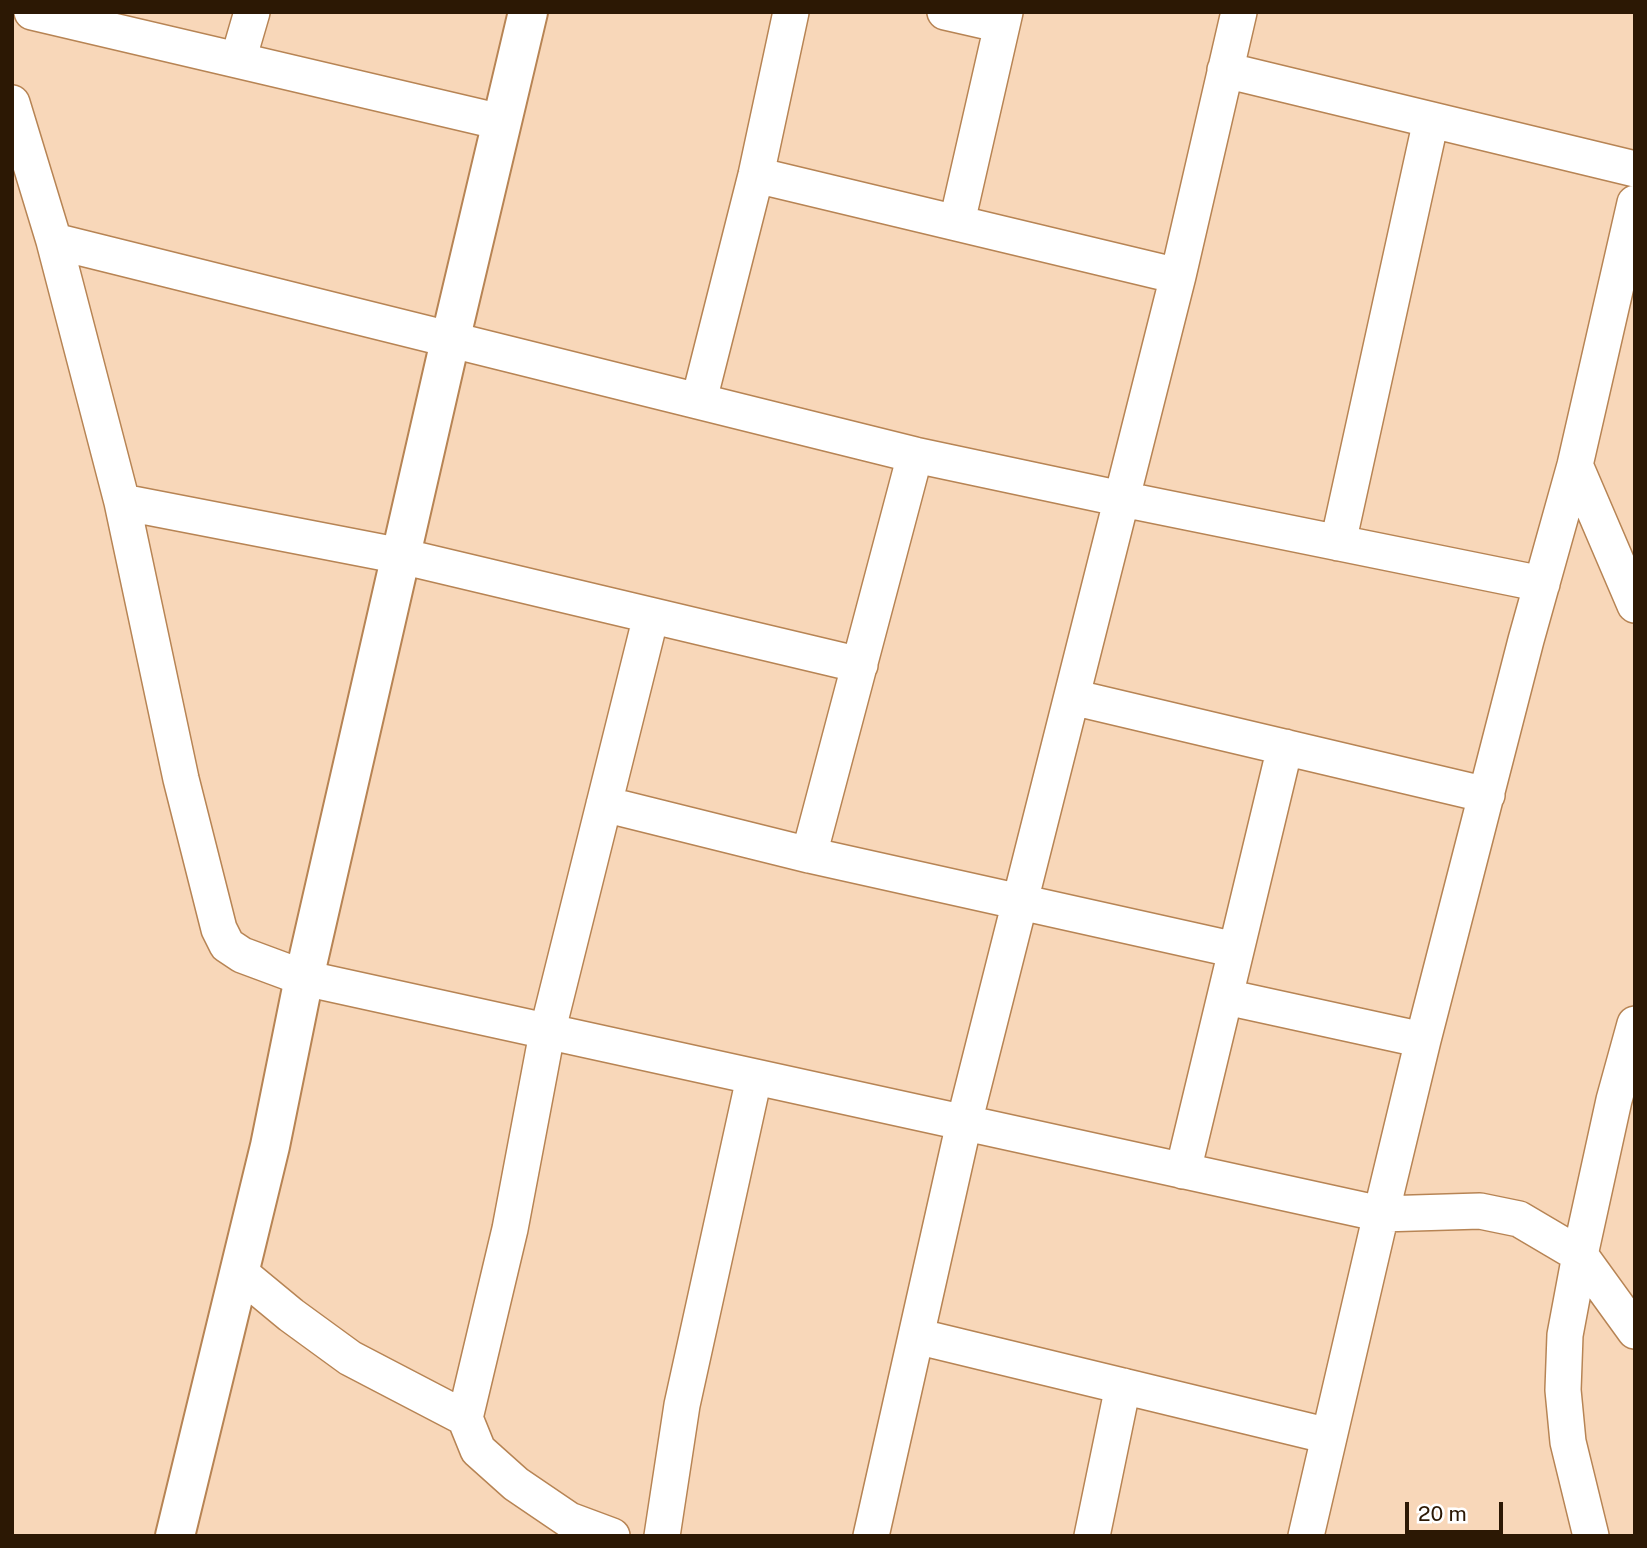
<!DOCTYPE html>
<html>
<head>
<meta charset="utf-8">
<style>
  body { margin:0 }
  #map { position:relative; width:1647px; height:1548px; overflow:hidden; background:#f8d7b9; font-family:"Public Sans",sans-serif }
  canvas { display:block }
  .frame { position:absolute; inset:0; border:14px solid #2c1804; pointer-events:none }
  .scale { position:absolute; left:1405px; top:1502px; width:98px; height:32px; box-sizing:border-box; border:4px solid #2c1804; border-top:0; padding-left:9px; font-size:21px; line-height:24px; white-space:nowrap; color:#2c1804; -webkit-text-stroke:5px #fff; paint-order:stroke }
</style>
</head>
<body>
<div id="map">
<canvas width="1647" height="1548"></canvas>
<div class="frame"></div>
<div class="scale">20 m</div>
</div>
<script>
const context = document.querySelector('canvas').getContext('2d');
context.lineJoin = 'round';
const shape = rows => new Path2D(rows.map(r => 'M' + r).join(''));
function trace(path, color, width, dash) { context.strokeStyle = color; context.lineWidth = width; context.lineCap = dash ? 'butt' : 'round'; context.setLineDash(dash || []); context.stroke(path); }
const minor = shape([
  [32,12,501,122],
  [945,12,1002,25],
  [238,60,252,12],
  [1225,70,1635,169],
  [12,103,54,241,915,455,1122,499,1542,584],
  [756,175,1178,276],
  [957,222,1005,12],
  [54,241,122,502,181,779,219,929,227,945,242,955,304,978,1381,1214,1480,1211,1519,1219,1580,1255,1635,1331],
  [699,400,756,175,791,12],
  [1575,465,1635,605],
  [122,502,401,556,860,665],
  [1338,543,1431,120],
  [1072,697,1487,795],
  [604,804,809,855,1236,950],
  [809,855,915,455],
  [1226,997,1423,1040],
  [1183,1171,1285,747],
  [239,1272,291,1315,350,1358,465,1418],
  [916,1336,1329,1436],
  [612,1536,569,1520,516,1484,478,1450,465,1418,510,1229,547,1033,651,616],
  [662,1536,682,1405,754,1078],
  [871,1536,964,1123,1178,276,1239,12],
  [1092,1536,1123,1386],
  [1306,1536,1381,1214,1423,1040,1526,640,1575,465,1635,203],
  [1591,1536,1568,1442,1563,1390,1565,1335,1580,1255,1614,1100,1635,1024]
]);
const tertiary = shape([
  [175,1536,270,1146,304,978,450,341,528,12]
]);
trace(minor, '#b78454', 38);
trace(tertiary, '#b78454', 42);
trace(minor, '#fff', 35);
trace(tertiary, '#fff', 38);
</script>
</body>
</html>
